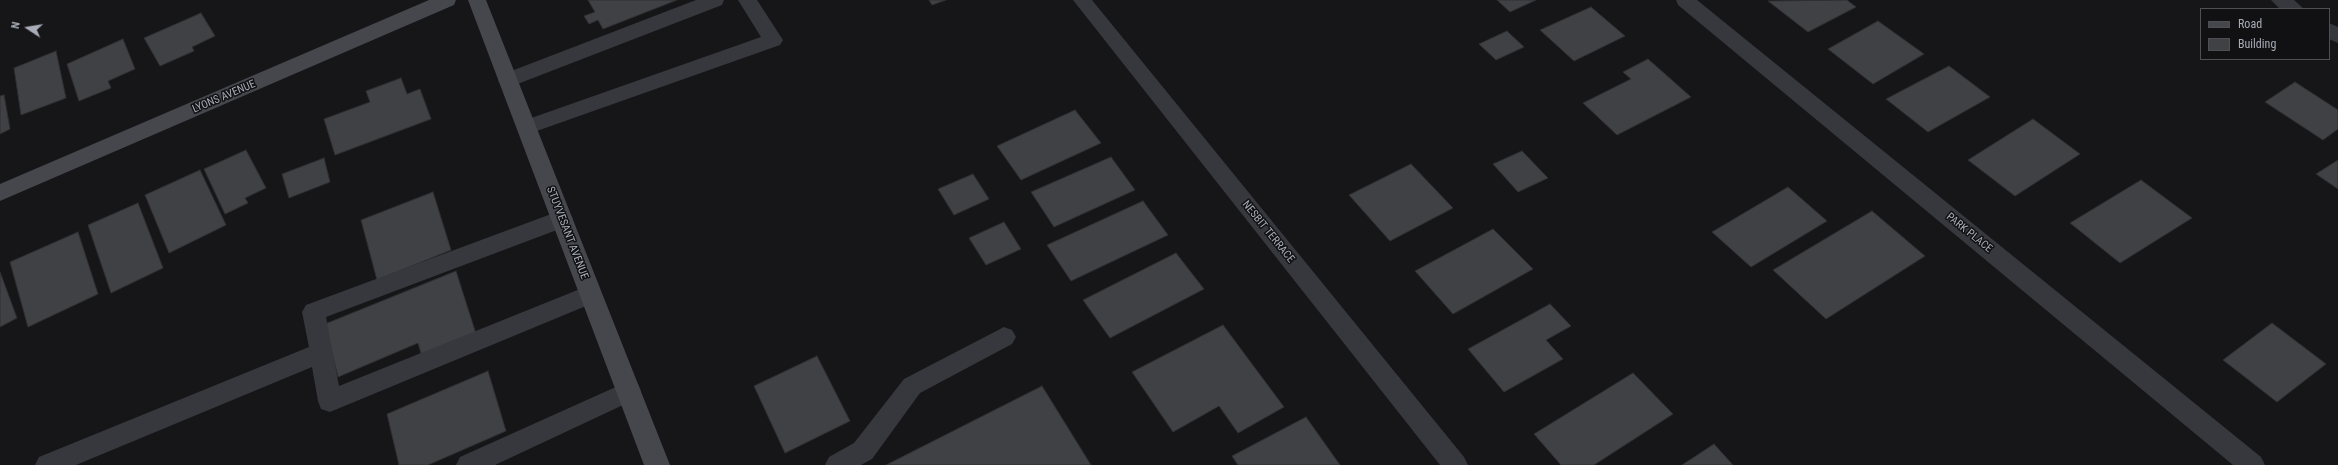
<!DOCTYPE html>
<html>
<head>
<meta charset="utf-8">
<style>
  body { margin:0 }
  #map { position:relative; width:2338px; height:465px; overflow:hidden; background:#161618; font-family:"Roboto Condensed",sans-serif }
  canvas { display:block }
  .legend { position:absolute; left:2200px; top:8px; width:130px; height:52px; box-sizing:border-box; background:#111113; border:1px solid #4d4f55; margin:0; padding:5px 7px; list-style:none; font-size:12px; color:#a8adb8 }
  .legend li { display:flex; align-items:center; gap:8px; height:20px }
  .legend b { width:20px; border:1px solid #4d4f55 }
  .north { position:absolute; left:8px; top:8px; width:40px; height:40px; -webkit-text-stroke:3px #111113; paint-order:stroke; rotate:282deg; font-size:11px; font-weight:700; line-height:16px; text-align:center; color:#a8adb8 }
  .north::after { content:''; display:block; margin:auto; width:14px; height:18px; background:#a8adb8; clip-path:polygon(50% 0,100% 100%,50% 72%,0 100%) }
</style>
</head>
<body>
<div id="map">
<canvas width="2338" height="465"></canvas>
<ul class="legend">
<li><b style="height:5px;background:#45474d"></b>Road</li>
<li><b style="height:11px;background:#404145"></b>Building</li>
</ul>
<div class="north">N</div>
</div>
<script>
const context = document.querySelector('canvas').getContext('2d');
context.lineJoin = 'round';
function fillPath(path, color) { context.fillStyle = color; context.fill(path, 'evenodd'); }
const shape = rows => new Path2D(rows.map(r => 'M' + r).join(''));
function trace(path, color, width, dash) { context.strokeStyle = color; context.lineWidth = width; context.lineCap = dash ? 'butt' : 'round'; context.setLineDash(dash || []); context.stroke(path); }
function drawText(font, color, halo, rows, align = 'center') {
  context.font = font + ' "Roboto Condensed",sans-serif'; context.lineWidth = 3; context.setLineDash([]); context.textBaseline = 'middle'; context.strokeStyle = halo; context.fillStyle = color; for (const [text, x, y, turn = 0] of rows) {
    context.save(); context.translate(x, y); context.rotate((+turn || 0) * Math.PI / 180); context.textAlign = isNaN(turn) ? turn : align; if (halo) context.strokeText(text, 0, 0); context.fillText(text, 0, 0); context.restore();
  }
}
const building = shape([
  [588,0,677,0,603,29,598,20,589,24,584,16,595,12,588,0],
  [929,0,946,0,932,5,929,0],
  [1497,0,1536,0,1510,12,1497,0],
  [1847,0,1856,7,1808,32,1768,1,1847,0],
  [1591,7,1625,36,1574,61,1540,30,1591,7],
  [201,13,215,36,192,47,194,51,160,66,144,38,201,13],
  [1878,21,1924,54,1873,84,1828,49,1878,21],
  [1507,31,1524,47,1496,60,1479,44,1507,31],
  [123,39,135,69,108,81,111,88,79,101,67,64,123,39],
  [56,51,66,98,21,115,14,68,56,51],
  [1648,59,1691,97,1617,135,1583,103,1631,79,1623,72,1648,59],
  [1949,66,1990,97,1928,132,1886,99,1949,66],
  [401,78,407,94,420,89,431,119,335,155,324,119,370,102,366,91,401,78],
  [2295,82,2338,110,2338,129,2323,140,2265,102,2295,82],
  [4,95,10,129,0,134,0,96,4,95],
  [1075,110,1101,143,1021,180,997,146,1075,110],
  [2033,119,2080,154,2015,196,1968,160,2033,119],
  [246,150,266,188,245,198,248,203,225,214,204,169,246,150],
  [1522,151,1548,178,1518,192,1493,164,1522,151],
  [1111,157,1135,190,1054,227,1031,192,1111,157],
  [324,158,330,182,289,198,282,174,324,158],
  [2338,160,2338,189,2316,174,2338,160],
  [1411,164,1453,208,1390,241,1349,195,1411,164],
  [200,170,226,225,169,253,145,195,200,170],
  [973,174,989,199,954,215,938,189,973,174],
  [2141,180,2192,218,2120,263,2070,223,2141,180],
  [1788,187,1827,221,1751,267,1712,232,1788,187],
  [433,192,451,250,377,280,361,220,433,192],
  [1143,201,1168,235,1071,281,1047,245,1143,201],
  [138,203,163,268,111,293,88,225,138,203],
  [1872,211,1925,256,1826,319,1773,270,1872,211],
  [1004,222,1021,249,986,265,969,238,1004,222],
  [1493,229,1533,269,1453,314,1415,271,1493,229],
  [78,232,98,294,28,327,10,262,78,232],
  [1176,253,1204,289,1110,338,1083,300,1176,253],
  [456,271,477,337,423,360,418,343,338,377,325,324,456,271],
  [0,272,17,318,0,327,0,272],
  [1550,304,1571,326,1546,340,1563,359,1504,392,1468,349,1550,304],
  [2272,323,2326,364,2277,402,2223,360,2272,323],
  [1223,325,1284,407,1238,433,1219,406,1173,432,1132,372,1223,325],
  [817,356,850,421,785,453,754,386,817,356],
  [488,371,506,431,428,465,399,465,387,414,488,371],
  [1633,373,1673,414,1594,465,1561,465,1534,434,1633,373],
  [1042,386,1091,465,886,465,1042,386],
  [1306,417,1340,465,1238,465,1232,456,1306,417],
  [1714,444,1733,465,1682,465,1714,444]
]);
fillPath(building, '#404145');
trace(building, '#303034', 1);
fillPath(shape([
  [696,0,724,0,722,5,515,85,508,87,501,85,498,80,501,75,696,0],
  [738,0,757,0,783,40,780,45,534,132,527,135,520,132,517,127,520,122,761,37,738,0],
  [562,210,570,213,573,219,570,225,326,317,339,386,590,285,598,287,601,294,598,301,330,412,321,409,318,401,312,367,76,465,35,465,39,457,309,347,302,312,306,305,562,210],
  [1004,327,1012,330,1016,337,1012,344,920,393,872,459,861,465,825,465,829,457,854,443,904,379,1004,327],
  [629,381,638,384,641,391,638,398,495,465,456,465,460,457,629,381]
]), '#37383d');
fillPath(shape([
  [1073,0,1092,0,1464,457,1468,465,1440,465,1073,0],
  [1676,0,1697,0,2261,457,2265,465,2233,465,1678,5,1676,0],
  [2271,0,2294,0,2304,9,2280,9,2271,0],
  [2329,23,2338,27,2338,43,2329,39,2329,23]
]), '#37383d');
fillPath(shape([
  [429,0,456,0,454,5,0,201,0,184,429,0],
  [468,0,486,0,670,465,644,465,468,0]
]), '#45474d');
drawText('11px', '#a8adb8', '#111113', [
  ["LYONS AVENUE",224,97,-23],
  ["NESBIT TERRACE",1268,232,51],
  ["STUYVESANT AVENUE",567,233,69],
  ["PARK PLACE",1969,233,39]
]);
</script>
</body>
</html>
